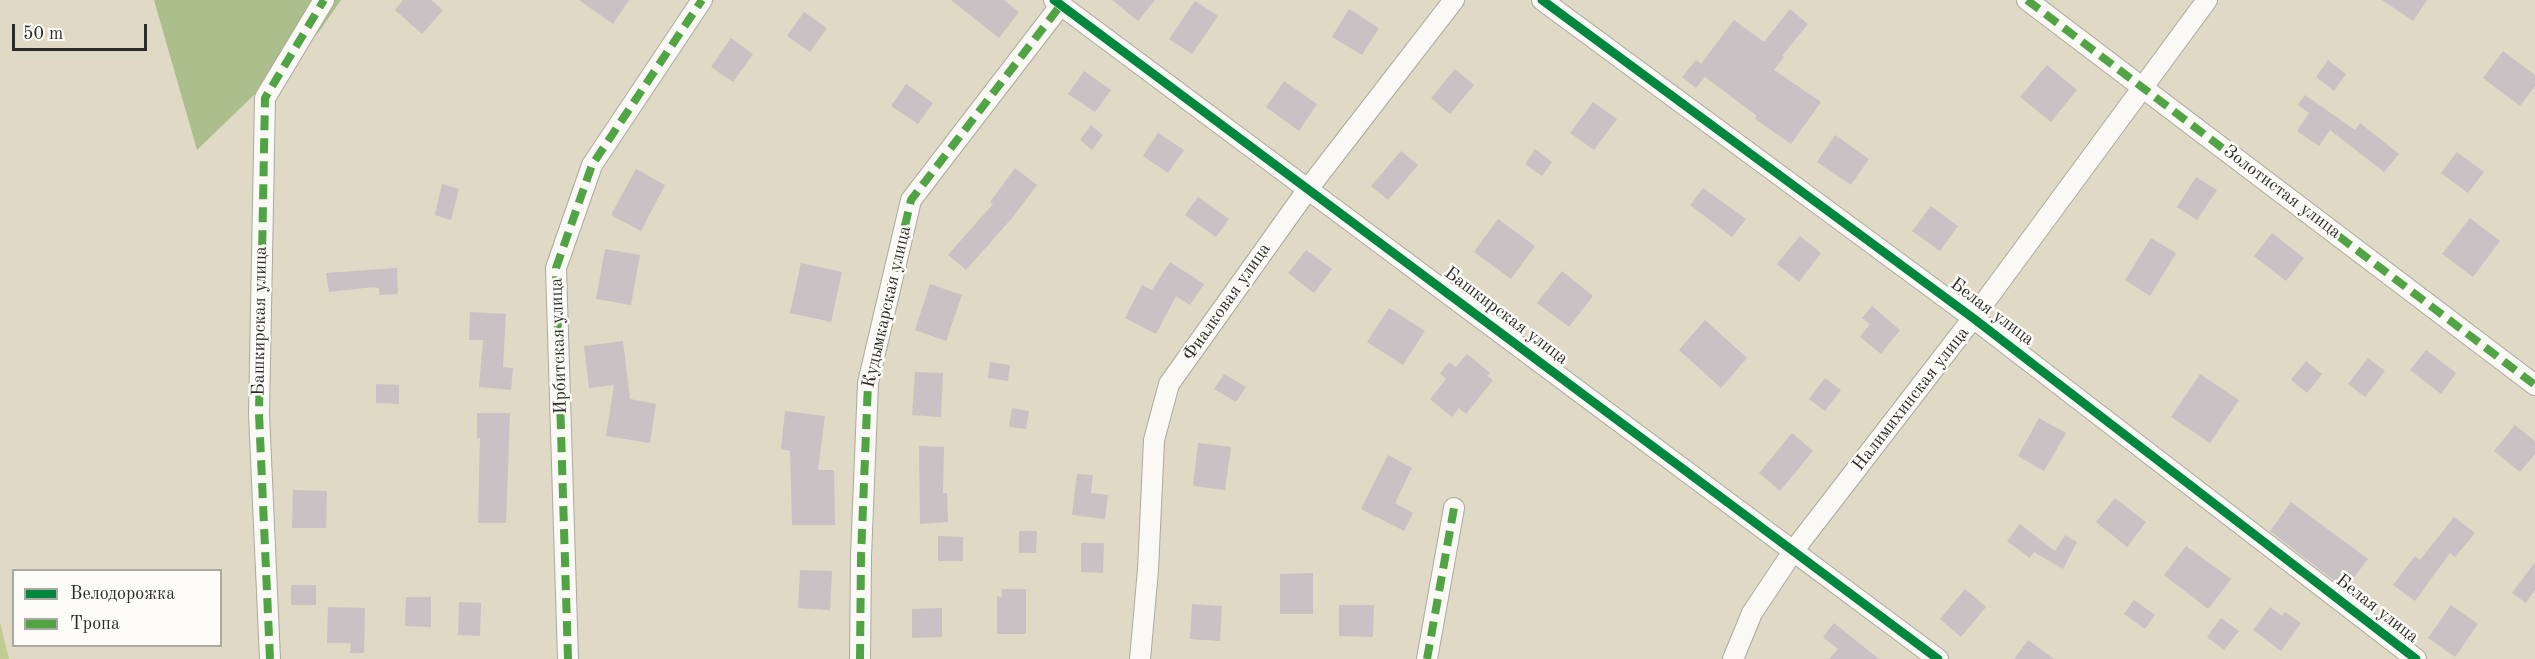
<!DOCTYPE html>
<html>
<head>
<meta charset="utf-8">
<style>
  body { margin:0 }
  #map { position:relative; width:2535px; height:659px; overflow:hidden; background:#e0d9c6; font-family:"Old Standard TT",serif }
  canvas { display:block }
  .legend { position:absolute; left:12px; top:569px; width:210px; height:78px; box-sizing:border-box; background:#fdfcf7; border:2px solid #a9a8a5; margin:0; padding:8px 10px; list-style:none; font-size:18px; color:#2b2b2b }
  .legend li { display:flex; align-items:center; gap:12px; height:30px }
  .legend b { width:30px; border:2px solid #a9a8a5 }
  .scale { position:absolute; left:12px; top:24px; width:135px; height:27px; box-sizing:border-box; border:3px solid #2b2b2b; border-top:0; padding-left:8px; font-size:18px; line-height:21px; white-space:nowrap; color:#2b2b2b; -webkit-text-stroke:4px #fdfcf7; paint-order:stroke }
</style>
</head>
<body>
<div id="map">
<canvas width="2535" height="659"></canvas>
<ul class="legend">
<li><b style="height:8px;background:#00873e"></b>Велодорожка</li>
<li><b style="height:8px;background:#51a443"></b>Тропа</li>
</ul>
<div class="scale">50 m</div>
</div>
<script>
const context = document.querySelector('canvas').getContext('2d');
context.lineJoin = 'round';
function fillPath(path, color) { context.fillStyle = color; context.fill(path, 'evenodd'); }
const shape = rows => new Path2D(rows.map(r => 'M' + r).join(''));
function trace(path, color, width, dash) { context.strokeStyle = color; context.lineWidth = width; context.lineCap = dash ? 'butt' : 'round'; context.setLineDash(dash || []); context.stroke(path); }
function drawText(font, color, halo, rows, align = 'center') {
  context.font = font + ' "Old Standard TT",serif'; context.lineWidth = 5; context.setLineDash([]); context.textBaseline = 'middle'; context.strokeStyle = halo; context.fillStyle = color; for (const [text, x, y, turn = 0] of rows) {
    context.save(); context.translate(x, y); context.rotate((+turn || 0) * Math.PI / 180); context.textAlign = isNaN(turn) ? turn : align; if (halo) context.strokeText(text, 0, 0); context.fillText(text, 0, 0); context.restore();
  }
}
fillPath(shape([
  [0,622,9,659,0,659]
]), '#c0cc93');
fillPath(shape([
  [154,0,341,0,318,33,197,150]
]), '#adbe8d');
fillPath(shape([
  [403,0,431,0,443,10,422,34,395,10],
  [579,0,629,0,613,24],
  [951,0,1004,0,1019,12,999,38],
  [1112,0,1155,0,1138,21],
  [2382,0,2427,0,2413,21],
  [1195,1,1218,16,1192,54,1169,39],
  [1349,9,1379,28,1362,55,1332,37],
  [1790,9,1808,24,1782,56,1784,57,1774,70,1821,102,1791,144,1755,119,1757,116,1705,77,1696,88,1682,77,1696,60,1701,64,1734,20,1764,42],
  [804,12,827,28,810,52,787,36],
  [731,38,753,54,733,82,711,67],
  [2503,51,2535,75,2535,86,2520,106,2483,78],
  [2328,60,2346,74,2334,91,2316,77],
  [2047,65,2077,90,2051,122,2020,97],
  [1455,69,1474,85,1450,114,1431,98],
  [1084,71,1111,90,1095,112,1068,94],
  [1284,81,1317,104,1299,131,1266,107],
  [906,84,933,103,918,124,891,106],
  [2305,95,2355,130,2360,123,2399,154,2384,172,2330,130,2319,146,2297,131,2309,113,2298,105],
  [1593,102,1617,119,1594,150,1570,133],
  [1091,125,1103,135,1092,150,1080,140],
  [1158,133,1184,150,1168,173,1143,156],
  [1835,135,1869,159,1851,185,1817,162],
  [1535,149,1552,162,1542,176,1525,164],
  [1401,151,1418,165,1388,200,1371,186],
  [2457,152,2484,172,2468,193,2441,173],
  [1015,168,1037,185,1012,218,966,270,948,255,993,204,990,202],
  [636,169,665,185,641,231,611,215],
  [2196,177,2217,190,2197,220,2177,207],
  [442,184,459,189,451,220,435,215],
  [1703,188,1746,219,1732,237,1690,205],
  [1198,197,1229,219,1216,237,1185,215],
  [1931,206,1958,226,1940,251,1912,231],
  [2470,218,2500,241,2473,277,2442,254],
  [1498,219,1535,246,1511,279,1474,252],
  [2272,233,2304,258,2286,281,2254,256],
  [1800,236,1821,253,1799,282,1777,264],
  [2151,238,2176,253,2150,296,2125,280],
  [605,249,640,255,631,305,596,299],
  [1306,250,1332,269,1314,293,1288,273],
  [1170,262,1204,284,1190,305,1176,296,1156,334,1125,318,1142,285,1152,290],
  [801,263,842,272,831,322,790,313],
  [397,268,398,294,379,295,379,288,373,287,329,292,326,273],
  [1562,271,1593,296,1569,327,1537,303],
  [930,284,962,295,946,341,915,330],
  [1872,306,1900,330,1881,354,1860,337,1870,324,1862,318],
  [1389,308,1425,331,1403,365,1367,342],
  [470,312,506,314,503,367,513,368,511,390,479,387,483,340,469,340],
  [1705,320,1747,358,1721,388,1679,350],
  [623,341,630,399,656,404,650,443,606,436,614,385,589,388,584,346],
  [2426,350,2456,373,2441,394,2410,370],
  [1467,354,1490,373,1487,376,1493,380,1466,414,1459,408,1452,417,1430,399,1446,379,1440,373,1449,362,1456,367],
  [2368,358,2385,371,2365,397,2348,384],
  [2306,361,2322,374,2307,393,2291,380],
  [990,362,1010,365,1008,381,988,378],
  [915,372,943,373,941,417,912,415],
  [1224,374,1246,387,1236,402,1214,389],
  [2200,374,2239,400,2210,443,2171,417],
  [1825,378,1841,390,1825,411,1809,399],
  [376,384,399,385,399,404,376,403],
  [1012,408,1029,411,1026,429,1009,427],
  [785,411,825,416,818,470,834,470,835,525,792,525,790,451,781,449],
  [477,413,510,413,506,523,478,523,480,438,477,438],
  [2039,418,2066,433,2044,471,2018,456],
  [2515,425,2535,441,2535,454,2520,472,2494,451],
  [1792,433,1813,451,1780,491,1759,473],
  [1198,443,1231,447,1225,490,1193,486],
  [919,446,944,447,943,493,947,493,948,522,920,524],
  [1388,455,1412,468,1395,503,1413,513,1404,531,1361,509],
  [1077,474,1093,475,1091,493,1108,495,1105,519,1072,515],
  [293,490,327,491,326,528,292,528],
  [2115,498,2146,522,2127,547,2096,522],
  [2291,502,2368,559,2345,589,2270,531],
  [2454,517,2475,533,2455,557,2450,553,2415,601,2393,585,2415,556,2420,560],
  [2020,524,2055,551,2065,535,2077,542,2063,569,2034,552,2030,558,2007,541],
  [1019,531,1037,531,1036,553,1019,553],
  [938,536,963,537,963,561,938,561],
  [1081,543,1104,543,1103,573,1081,572],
  [2186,546,2231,579,2208,609,2164,575],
  [2535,562,2535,590,2526,603,2512,593],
  [800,570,832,571,830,610,798,608],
  [1313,573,1313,614,1280,614,1280,574],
  [291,585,316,585,316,605,291,605],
  [1002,589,1026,589,1026,634,997,634,997,596,1002,597],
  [1965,589,1986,607,1961,637,1940,619],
  [406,597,431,597,431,627,405,626],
  [2134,600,2155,615,2145,629,2124,614],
  [459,602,481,603,480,636,458,635],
  [1192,604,1222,606,1220,641,1190,639],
  [1339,605,1374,605,1373,637,1339,636],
  [2451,605,2478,624,2455,657,2428,638],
  [328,607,365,608,364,653,350,653,351,643,327,643],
  [2270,607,2282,616,2285,612,2301,623,2281,651,2253,630],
  [942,608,942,637,912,638,912,609],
  [2221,618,2239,631,2224,650,2207,637],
  [1834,623,1879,659,1829,659,1838,649,1823,637],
  [2028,640,2054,659,2014,659]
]), '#c9c1c4');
const minor = shape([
  [1054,0,1938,659],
  [1542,0,1973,318,2416,659],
  [2027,0,2535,385],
  [270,659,259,414,265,98,324,0],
  [568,659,556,268,592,165,702,0],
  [860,659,861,556,868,383,911,200,1060,6],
  [1140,659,1148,570,1154,440,1169,384,1308,189,1454,0],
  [1427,659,1454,508],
  [1733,659,1752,613,1794,550,1973,318,2207,0]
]);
trace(minor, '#ada99d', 22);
trace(minor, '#faf9f6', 20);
trace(shape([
  [2027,0,2535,385],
  [270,659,259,414,265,98,324,0],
  [568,659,556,268,592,165,702,0],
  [860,659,861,556,868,383,911,200,1060,6],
  [1427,659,1454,508]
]), '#51a443', 8, [15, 8]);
trace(shape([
  [1054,0,1938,659],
  [1542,0,1973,318,2416,659]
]), '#00873e', 9);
drawText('18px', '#2b2b2b', '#fdfcf7', [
  ["Золотистая улица",2282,192,37],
  ["Фиалковая улица",1227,302,-55],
  ["Кудымкарская улица",887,307,-77],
  ["Белая улица",1992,312,37],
  ["Башкирская улица",1506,316,37],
  ["Башкирская улица",260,321,-89],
  ["Ирбитская улица",559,346,-92],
  ["Налимихинская улица",1911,399,-52],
  ["Белая улица",2377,609,38]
]);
</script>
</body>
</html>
